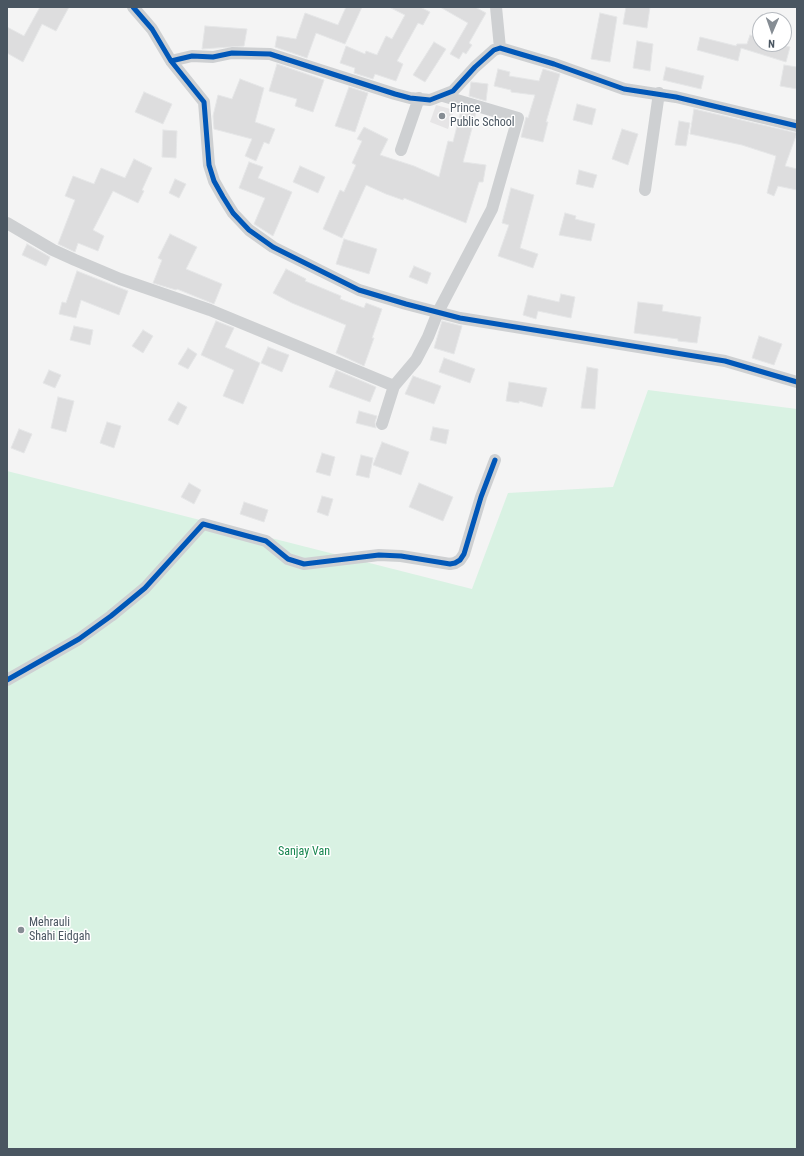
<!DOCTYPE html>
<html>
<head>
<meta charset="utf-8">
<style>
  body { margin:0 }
  #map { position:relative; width:804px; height:1156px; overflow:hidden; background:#f4f4f4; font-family:"Roboto Condensed",sans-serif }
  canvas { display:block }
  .frame { position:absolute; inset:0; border:8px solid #4a5661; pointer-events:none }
  .north { position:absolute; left:752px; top:12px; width:40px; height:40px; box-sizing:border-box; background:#fff; border:1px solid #b7bbc0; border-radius:50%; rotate:182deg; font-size:11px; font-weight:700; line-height:16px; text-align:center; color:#4a5661 }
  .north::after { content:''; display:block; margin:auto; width:14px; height:18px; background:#868d94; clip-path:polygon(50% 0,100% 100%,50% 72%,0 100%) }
</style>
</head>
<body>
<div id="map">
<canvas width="804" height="1156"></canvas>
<div class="frame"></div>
<div class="north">N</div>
</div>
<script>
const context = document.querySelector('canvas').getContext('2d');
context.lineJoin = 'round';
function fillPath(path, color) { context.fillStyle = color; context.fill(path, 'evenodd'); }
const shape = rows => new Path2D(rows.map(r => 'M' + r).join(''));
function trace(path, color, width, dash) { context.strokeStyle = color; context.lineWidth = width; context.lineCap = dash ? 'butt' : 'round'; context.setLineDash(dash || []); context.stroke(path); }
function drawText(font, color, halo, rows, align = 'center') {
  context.font = font + ' "Roboto Condensed",sans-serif'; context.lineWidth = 3; context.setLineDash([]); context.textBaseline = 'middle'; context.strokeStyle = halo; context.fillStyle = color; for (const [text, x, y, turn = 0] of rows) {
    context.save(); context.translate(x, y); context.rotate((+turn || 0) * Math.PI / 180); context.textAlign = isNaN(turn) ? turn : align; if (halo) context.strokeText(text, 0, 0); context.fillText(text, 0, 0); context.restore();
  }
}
fillPath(shape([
  [436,105,454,110,448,129,430,122]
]), '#e6e5e6');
fillPath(shape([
  [648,390,797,409,797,1149,7,1149,7,471,472,589,508,493,613,487]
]), '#d9f2e3');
const building = shape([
  [40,7,69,7,56,31,42,24,23,62,7,53,7,27,24,36,40,7],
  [346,7,362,7,345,44,316,33,307,58,275,47,277,36,296,39,305,13,338,25,346,7],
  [389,7,420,7,430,12,423,25,418,23,397,61,403,64,396,81,375,74,373,79,354,73,355,68,340,63,346,46,365,54,366,51,377,55,386,36,392,39,405,15,389,7],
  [440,7,475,7,486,13,469,43,472,45,466,54,463,52,459,59,450,54,468,23,440,7],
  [626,7,650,7,647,28,623,24,626,7],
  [600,13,617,17,610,62,591,59,600,13],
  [205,26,247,29,244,46,202,49,205,26],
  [750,35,760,38,760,44,786,44,786,46,790,47,786,62,741,48,738,61,697,50,700,37,736,46,737,44,747,44,750,35],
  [637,41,653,44,650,71,633,68,637,41],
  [434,42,446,49,425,82,413,75,434,42],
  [277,64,324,80,313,112,295,106,297,99,269,91,277,64],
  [784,65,797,67,797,89,780,86,784,65],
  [666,67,704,76,701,89,663,80,666,67],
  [498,69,510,72,509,76,539,81,543,69,560,74,546,122,548,122,543,142,521,137,526,117,528,118,535,95,511,92,511,90,494,86,498,69],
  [240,79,264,88,255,122,275,129,269,144,264,142,256,161,245,156,252,139,214,129,213,116,218,95,232,99,240,79],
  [471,82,488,84,486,101,469,96,471,82],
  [349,87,368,93,355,132,335,126,349,87],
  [144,92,172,104,163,124,135,112,144,92],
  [577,104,596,109,592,125,573,120,577,104],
  [694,109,797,133,785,166,797,169,797,190,778,186,774,196,767,193,776,156,742,145,690,134,694,109],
  [461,110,476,113,463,162,486,165,483,182,479,182,466,223,404,198,403,200,386,194,366,185,342,238,323,229,340,190,344,192,356,165,352,163,362,141,357,139,364,127,388,139,380,155,414,166,439,177,448,141,453,142,461,110],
  [679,121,690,123,686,146,675,145,679,121],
  [622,129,638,134,628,165,612,159,622,129],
  [163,130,177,131,176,158,162,157,163,130],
  [134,159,152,168,142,190,144,191,138,203,113,191,93,230,104,236,98,251,78,243,75,252,58,244,75,200,65,196,73,176,94,184,101,168,125,178,134,159],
  [249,162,263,167,258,178,292,192,273,236,254,224,265,198,239,188,249,162],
  [300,166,325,177,318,193,293,182,300,166],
  [579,170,597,175,593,188,576,184,579,170],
  [175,179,186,184,179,198,169,193,175,179],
  [511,188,534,195,520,248,538,254,533,268,498,256,509,225,502,223,511,188],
  [565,213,576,216,575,219,595,224,591,241,559,235,565,213],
  [170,234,197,247,186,269,222,284,214,304,177,289,176,290,153,283,162,260,158,258,170,234],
  [344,239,377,249,369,274,336,264,344,239],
  [27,244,50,257,46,266,22,255,27,244],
  [414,266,431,273,427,284,409,277,414,266],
  [286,269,306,279,305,281,341,296,340,299,364,308,366,303,382,309,372,338,374,338,364,366,336,353,346,325,292,303,273,293,286,269],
  [77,271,128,291,119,315,81,300,76,318,59,314,62,302,66,303,77,271],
  [561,294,575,297,571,318,538,311,536,319,523,315,528,295,559,302,561,294],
  [638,302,663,305,662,311,701,317,697,343,678,341,678,339,634,333,638,302],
  [216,321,234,328,225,347,260,363,243,404,223,396,234,370,201,355,216,321],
  [442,321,462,326,454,354,434,348,442,321],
  [74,326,93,330,90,345,70,340,74,326],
  [143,330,153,336,143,353,132,346,143,330],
  [759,336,782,344,774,365,752,358,759,336],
  [268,347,289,355,282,372,261,363,268,347],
  [188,348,197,354,188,369,178,364,188,348],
  [444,358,475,369,470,383,439,372,444,358],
  [587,367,598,369,595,409,581,408,587,367],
  [49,370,61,375,55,388,43,383,49,370],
  [336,370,376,387,370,402,329,387,336,370],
  [413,376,441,386,434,404,405,394,413,376],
  [509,382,547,388,542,407,519,401,519,403,506,401,509,382],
  [58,397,74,401,66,432,51,428,58,397],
  [178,402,187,407,178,425,168,420,178,402],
  [359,411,377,416,375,422,376,428,356,423,359,411],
  [107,422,121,426,114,448,100,443,107,422],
  [433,427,449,430,446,444,430,440,433,427],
  [19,429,32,434,24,453,11,448,19,429],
  [382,442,409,452,401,475,373,465,382,442],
  [322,453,335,457,330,476,316,472,322,453],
  [361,455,373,458,369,478,356,475,361,455],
  [189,483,201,490,194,504,181,497,189,483],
  [419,483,453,497,443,521,409,507,419,483],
  [322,496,333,499,328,516,317,512,322,496],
  [244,502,268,510,264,522,240,514,244,502]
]);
fillPath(building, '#ddddde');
trace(building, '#e5e6e7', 1);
trace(shape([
  [133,7,152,29,171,61,204,102,209,165,214,181,223,197,233,213,249,230,273,247,359,290,406,304,460,318,725,361,797,382],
  [496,7,500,48],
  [171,61,192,56,213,57,232,53,270,54,395,94,410,98,430,100,453,91,475,67,494,50,500,48,554,64,624,89,676,97,797,126],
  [401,150,419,98],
  [645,190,659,93],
  [7,223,53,250,75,260,120,279,210,310,394,386,382,424],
  [394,386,416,360,428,337,438,312,492,209,518,118,443,96],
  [7,680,79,639,111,616,145,588,203,524,266,541,288,559,304,564,379,555,401,556,450,564,455,563,460,560,464,554,481,497,495,460]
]), '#ced0d2', 12);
trace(shape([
  [133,7,152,29,171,61,204,102,209,165,214,181,223,197,233,213,249,230,273,247,359,290,406,304,460,318,725,361,797,382],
  [171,61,192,56,213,57,232,53,270,54,395,94,410,98,430,100,453,91,475,67,494,50,500,48,554,64,624,89,676,97,797,126],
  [7,680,79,639,111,616,145,588,203,524,266,541,288,559,304,564,379,555,401,556,450,564,455,563,460,560,464,554,481,497,495,460]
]), '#0057b8', 5);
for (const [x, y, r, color] of [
  [442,116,4,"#868d94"],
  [21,930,4,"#868d94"]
]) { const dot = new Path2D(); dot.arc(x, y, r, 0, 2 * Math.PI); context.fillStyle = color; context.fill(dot); trace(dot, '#fff', 1.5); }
drawText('12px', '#4a5661', '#fff', [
  ["Prince",450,109],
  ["Public School",450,123],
  ["Mehrauli",29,923],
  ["Shahi Eidgah",29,937]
], 'left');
drawText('12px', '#17864f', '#fff', [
  ["Sanjay Van",304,852]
]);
</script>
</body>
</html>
